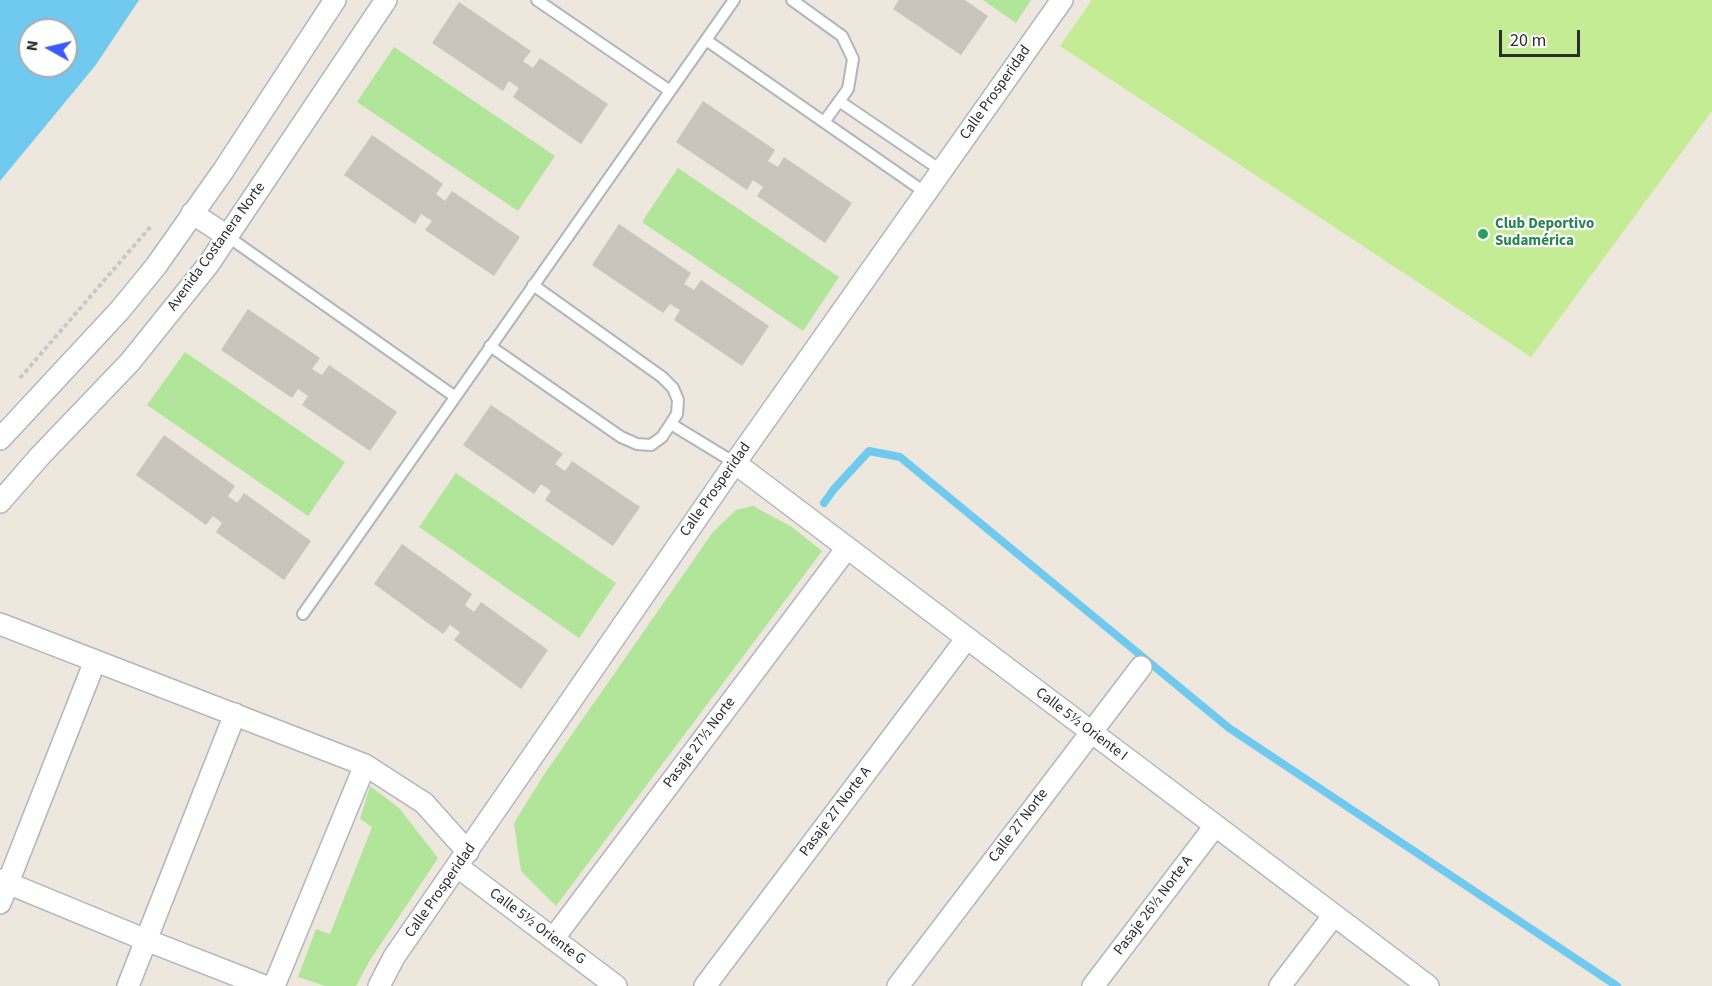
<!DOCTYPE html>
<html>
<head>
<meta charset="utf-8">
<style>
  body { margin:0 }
  #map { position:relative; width:1712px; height:986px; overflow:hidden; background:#ede7de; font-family:"Source Sans 3",sans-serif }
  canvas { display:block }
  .north { position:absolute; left:18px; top:18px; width:60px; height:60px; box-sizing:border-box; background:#fff; border:2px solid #ababab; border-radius:50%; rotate:278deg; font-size:16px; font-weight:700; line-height:24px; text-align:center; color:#2c2c2c }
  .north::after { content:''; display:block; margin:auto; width:21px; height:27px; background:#3c59fc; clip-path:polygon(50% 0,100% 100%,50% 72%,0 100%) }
  .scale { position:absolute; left:1499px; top:30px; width:81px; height:27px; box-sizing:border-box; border:3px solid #2c2c2c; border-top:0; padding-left:8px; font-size:18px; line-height:21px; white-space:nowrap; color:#2c2c2c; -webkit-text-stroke:4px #fff; paint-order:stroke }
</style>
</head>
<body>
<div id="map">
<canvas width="1712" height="986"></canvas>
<div class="north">N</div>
<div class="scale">20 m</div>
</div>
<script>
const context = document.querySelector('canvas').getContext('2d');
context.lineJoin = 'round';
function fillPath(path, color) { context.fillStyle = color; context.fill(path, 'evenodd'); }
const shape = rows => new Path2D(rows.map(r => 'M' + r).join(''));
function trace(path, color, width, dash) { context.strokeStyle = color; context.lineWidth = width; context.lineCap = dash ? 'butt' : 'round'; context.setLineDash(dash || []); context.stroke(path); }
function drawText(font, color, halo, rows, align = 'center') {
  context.font = font + ' "Source Sans 3",sans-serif'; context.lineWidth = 4.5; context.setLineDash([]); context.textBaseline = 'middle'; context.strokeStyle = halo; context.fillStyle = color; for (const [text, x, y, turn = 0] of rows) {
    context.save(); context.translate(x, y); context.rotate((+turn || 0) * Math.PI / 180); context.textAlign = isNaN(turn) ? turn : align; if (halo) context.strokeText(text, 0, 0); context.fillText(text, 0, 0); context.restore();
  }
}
fillPath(shape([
  [983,0,1031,0,1016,23],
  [394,47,555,156,518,211,357,102],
  [678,168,839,277,803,331,642,222],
  [185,352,345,462,308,516,147,405],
  [456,473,616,583,579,638,419,527],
  [753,506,792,527,822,551,556,906,521,871,514,823,543,776,713,532,736,510],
  [370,786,399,808,438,858,370,960,356,986,325,986,298,977,316,929,330,934,372,827,360,819]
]), '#b1e59a');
fillPath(shape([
  [1092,0,1712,0,1712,111,1531,357,1060,46]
]), '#c4ec95');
fillPath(shape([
  [0,0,139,0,95,66,0,181],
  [30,30,66,30,66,66,30,66]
]), '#70caf0');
trace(shape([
  [824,503,834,489,869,451,900,457,1229,728,1617,986]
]), '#70caf0', 8);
fillPath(shape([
  [899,0,965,0,988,16,961,55,893,9],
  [459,2,531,51,523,61,533,68,540,58,608,104,581,144,513,97,519,88,509,81,503,91,432,43],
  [703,101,775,150,768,161,778,167,784,157,852,203,825,243,757,196,763,187,753,180,747,190,676,142],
  [372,135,443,184,436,194,445,201,452,191,520,237,494,276,425,230,432,221,421,214,415,224,344,175],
  [619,224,691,273,684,284,694,290,701,280,769,326,742,366,674,320,680,310,670,304,663,313,592,265],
  [248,309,320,358,312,369,322,375,329,365,397,412,370,451,302,405,308,396,298,389,292,398,221,350],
  [491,405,563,454,555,464,565,471,572,461,640,507,613,546,545,500,551,491,541,484,534,494,463,445],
  [164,435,235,486,228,496,237,503,244,493,311,541,284,580,216,532,222,523,213,516,206,525,136,475],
  [402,544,472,594,465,605,474,612,481,602,548,650,521,689,454,640,460,632,450,625,443,634,374,584]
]), '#c9c5bc');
const service = shape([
  [537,0,670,91],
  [792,0,842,36,853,59,848,89,824,122],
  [706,40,926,193],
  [839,101,942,171],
  [227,236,454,396],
  [490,346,621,437,637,444,651,445,662,437,677,414,678,400,673,388,662,377,533,285],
  [671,424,735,463],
  [303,614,734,0]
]);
const minor = shape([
  [192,213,227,236],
  [0,439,120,310,156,266,223,171,335,0],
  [735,463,1428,986],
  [0,502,40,456,130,362,208,265,386,0],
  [0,624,365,765,424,803,468,852],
  [458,867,616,986],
  [0,880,146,940,264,986],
  [0,903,95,661],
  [553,939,847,548],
  [128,986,235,714],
  [274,986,365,765],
  [379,986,394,957,735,463,1062,0],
  [705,986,967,638],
  [898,986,1141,667],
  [1093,986,1215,826],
  [1280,986,1334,915]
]);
trace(service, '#b2b4bf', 14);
trace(minor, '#b2b4bf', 24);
trace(shape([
  [20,378,152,225]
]), '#c8c8c8', 4, [4.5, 3]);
trace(service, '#fff', 10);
trace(minor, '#fff', 21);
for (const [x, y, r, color] of [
  [1483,234,6,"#2e9e5b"]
]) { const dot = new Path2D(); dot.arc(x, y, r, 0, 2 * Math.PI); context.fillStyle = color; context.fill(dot); trace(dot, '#fff', 2); }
drawText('15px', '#2c2c2c', '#fff', [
  ["Calle Prosperidad",996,93,-55],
  ["Avenida Costanera Norte",217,247,-54],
  ["Calle Prosperidad",716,490,-55],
  ["Calle 5½ Oriente I",1081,725,37],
  ["Pasaje 27½ Norte",700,743,-53],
  ["Pasaje 27 Norte A",836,812,-53],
  ["Calle 27 Norte",1019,826,-53],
  ["Calle Prosperidad",441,891,-55],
  ["Pasaje 26½ Norte A",1154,906,-53],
  ["Calle 5½ Oriente G",537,927,37]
]);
drawText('bold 15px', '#27864d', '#fff', [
  ["Club Deportivo",1495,225],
  ["Sudamérica",1495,242]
], 'left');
</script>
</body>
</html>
